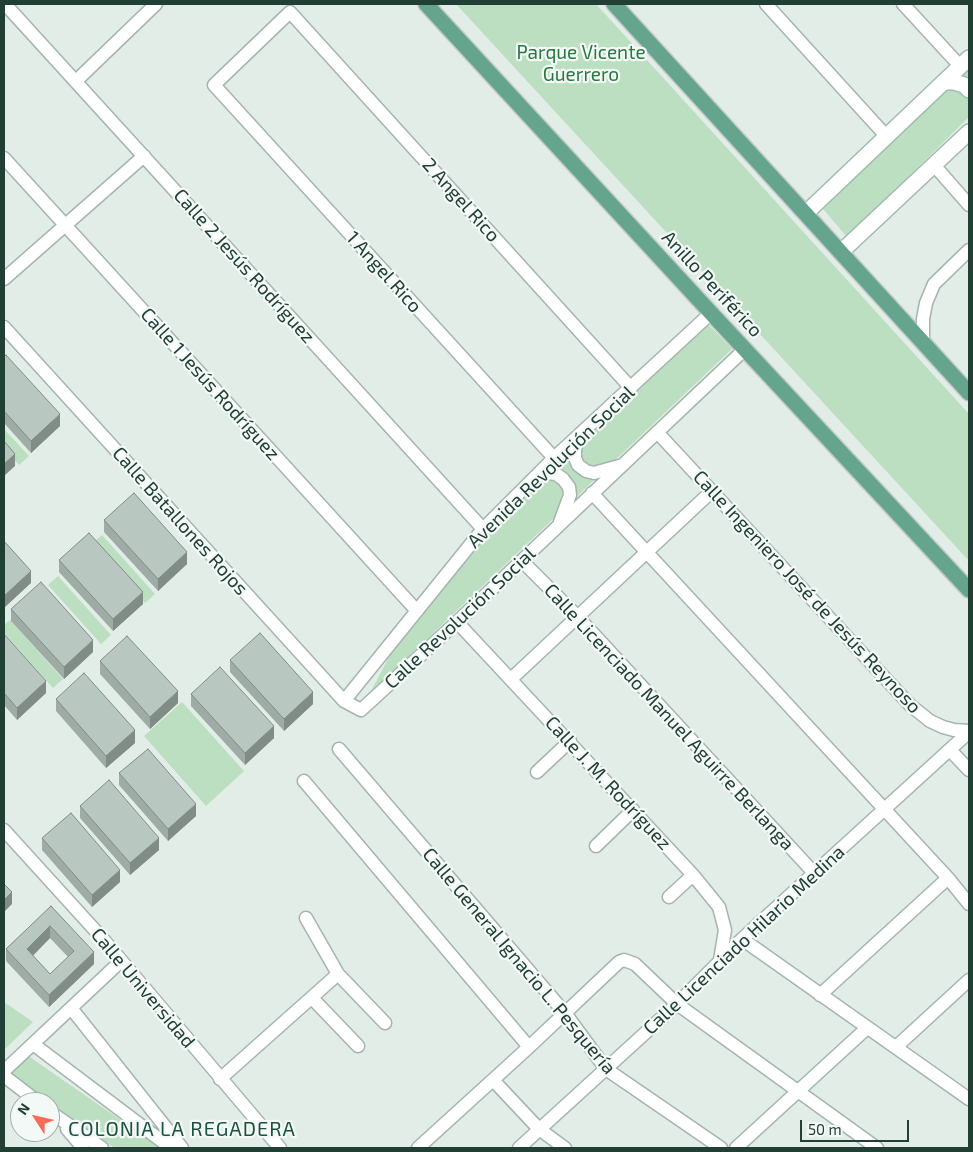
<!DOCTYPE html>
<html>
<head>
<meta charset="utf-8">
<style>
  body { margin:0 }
  #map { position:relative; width:973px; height:1152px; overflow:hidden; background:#e3ede7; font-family:"Exo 2",sans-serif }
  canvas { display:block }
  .frame { position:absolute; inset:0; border:5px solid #213f34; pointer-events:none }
  .north { position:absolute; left:10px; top:1092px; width:50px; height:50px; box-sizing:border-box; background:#f3f9f6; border:1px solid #9fafa8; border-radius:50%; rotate:305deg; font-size:14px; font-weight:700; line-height:20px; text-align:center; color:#213f34 }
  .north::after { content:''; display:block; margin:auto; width:18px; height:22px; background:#f86b56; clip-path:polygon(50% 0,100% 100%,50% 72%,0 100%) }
  .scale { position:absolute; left:800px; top:1120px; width:109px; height:22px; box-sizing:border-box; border:2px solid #213f34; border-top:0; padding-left:6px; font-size:15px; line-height:18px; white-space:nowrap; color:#213f34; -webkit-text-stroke:4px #f3f9f6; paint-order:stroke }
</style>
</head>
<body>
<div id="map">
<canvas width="973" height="1152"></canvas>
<div class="frame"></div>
<div class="north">N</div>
<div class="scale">50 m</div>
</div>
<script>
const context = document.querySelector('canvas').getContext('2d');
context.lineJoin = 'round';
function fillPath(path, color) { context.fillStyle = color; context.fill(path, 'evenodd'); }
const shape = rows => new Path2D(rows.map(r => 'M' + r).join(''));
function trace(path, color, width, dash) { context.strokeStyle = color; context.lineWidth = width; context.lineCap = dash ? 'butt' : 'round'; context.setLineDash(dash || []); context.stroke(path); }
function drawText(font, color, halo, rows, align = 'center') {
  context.font = font + ' "Exo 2",sans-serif'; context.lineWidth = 4.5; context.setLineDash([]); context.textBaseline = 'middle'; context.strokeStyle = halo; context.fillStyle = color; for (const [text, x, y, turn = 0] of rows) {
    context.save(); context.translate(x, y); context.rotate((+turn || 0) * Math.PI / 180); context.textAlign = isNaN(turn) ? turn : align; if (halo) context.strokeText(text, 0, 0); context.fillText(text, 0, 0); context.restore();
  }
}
fillPath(shape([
  [456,4,596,4,969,414,969,561],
  [969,60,969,117,847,237,818,203],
  [700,316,732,349,370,693,416,606,478,523],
  [4,429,29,456,19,465,4,448],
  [102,535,155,594,145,603,92,544],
  [58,576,111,635,101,644,48,585],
  [10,620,63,679,53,688,4,633,4,625],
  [182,702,244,771,206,806,144,736],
  [4,1002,33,1022,4,1050],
  [27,1055,161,1148,115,1148,76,1123,10,1072]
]), '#bbdfc0');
const street = shape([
  [5,4,483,529],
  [766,4,887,137],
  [903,4,960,66],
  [76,81,156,4],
  [4,158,417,611],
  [934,165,969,205],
  [4,279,144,156],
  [4,327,344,701,361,710,457,622,745,349],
  [923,343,923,319,926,303,934,284,969,250],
  [657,432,910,705,930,721,943,727,954,730,969,731],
  [580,436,575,449,575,458,578,465,586,471,594,473,619,466],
  [554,458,214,85,290,12,631,388],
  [536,476,547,473,556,474,563,479,569,487,570,495,560,522],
  [592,493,948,878,969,904],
  [522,561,577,616,815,874],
  [457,622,693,875,719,907,725,930,720,960],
  [511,679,712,491],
  [344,701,483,529,554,458,711,313],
  [339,749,565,1013,606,1069,721,1148],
  [950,750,969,770],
  [537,772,570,741],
  [304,781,529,1047],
  [4,830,103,939,280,1148],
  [596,846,633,810],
  [669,897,693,875],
  [742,939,969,1099],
  [338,974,385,1023],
  [820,995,948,878],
  [312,998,358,1046],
  [71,1008,182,1148],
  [33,1044,171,1148],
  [896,1047,969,980],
  [4,1071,121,961],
  [4,1076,38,1102],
  [220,1079,338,974,306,918],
  [493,1080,539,1129,565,1148],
  [56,1116,102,1148],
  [67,1129,83,1148],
  [418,1148,529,1047,619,962,624,960,635,964,677,1004,877,1148],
  [519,1148,677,1004,742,939,969,732],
  [736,1148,867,1028]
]);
const secondary = shape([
  [944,82,954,82,964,85,969,90],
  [806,213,969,58],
  [841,252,969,132]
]);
const primary = shape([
  [426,4,711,313,969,590],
  [614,4,969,393]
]);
trace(street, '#a5b5ae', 15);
trace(secondary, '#a0baae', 18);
trace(primary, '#c1c9c6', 18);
trace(street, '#fff', 12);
trace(secondary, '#fff', 15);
trace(primary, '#65a58d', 15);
fillPath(shape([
  [4,357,60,426,31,453,4,423],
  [104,520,187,564,158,591,104,532],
  [59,560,143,604,113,631,59,572],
  [11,609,93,652,64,679,11,621],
  [4,634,46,693,17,720,4,705],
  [230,660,313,704,284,731,230,672],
  [100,661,178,703,150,729,100,674],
  [191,694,274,738,245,765,191,706],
  [56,699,135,743,106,768,56,711],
  [119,773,196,816,168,841,119,785],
  [80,806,159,850,130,875,80,818],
  [42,838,120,882,92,907,42,850],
  [51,906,94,964,49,1007,6,961,6,949],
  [50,938,68,957,50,974,33,956]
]), '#9eaca5');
fillPath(shape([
  [60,414,60,426,31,453,31,441],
  [15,454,15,466,4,476,4,464],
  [187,552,187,564,158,591,158,579],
  [31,571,31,583,4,608,4,596],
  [143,592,143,604,113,631,113,619],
  [93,640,93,652,64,679,64,667],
  [46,681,46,693,17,720,17,708],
  [178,691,178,703,150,729,150,717],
  [313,692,313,704,284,731,284,719],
  [274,726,274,738,245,765,245,753],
  [135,730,135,743,106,768,106,756],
  [196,804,196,816,168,841,168,829],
  [159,838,159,850,130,875,130,863],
  [120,870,120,882,92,907,92,895],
  [12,892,12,904,4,912,4,900],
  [50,926,50,938,27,961,27,949],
  [94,952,94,964,49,1007,49,995]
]), '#818c86');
const building = shape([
  [6,355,60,414,31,441,4,411,4,357,6,355],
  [4,441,15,454,4,464,4,441],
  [134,493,187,552,158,579,104,520,134,493],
  [89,533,143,592,113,619,59,560,89,533],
  [4,541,31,571,4,596,4,541],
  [41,582,93,640,64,667,11,609,41,582],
  [260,633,313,692,284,719,230,660,260,633],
  [4,634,46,681,17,708,4,693,4,634],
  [127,636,178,691,150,717,100,661,127,636],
  [220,667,274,726,245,753,191,694,220,667],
  [84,673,135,730,106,756,56,699,84,673],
  [148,749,196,804,168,829,119,773,148,749],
  [109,780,159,838,130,863,80,806,109,780],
  [71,813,120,870,92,895,42,838,71,813],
  [4,884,12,892,4,900,4,884],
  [51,906,94,952,49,995,6,949,51,906],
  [50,926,74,951,50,974,27,949,50,926]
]);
fillPath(building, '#b8c8c0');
trace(building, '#818c86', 1);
drawText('19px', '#29783f', '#f3f9f6', [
  ["Parque Vicente",581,53],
  ["Guerrero",581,75]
]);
drawText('19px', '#213f34', '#f3f9f6', [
  ["2 Angel Rico",461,200,48],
  ["Calle 2 Jesús Rodríguez",244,266,48],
  ["1 Angel Rico",384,272,48],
  ["Anillo Periférico",712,284,47],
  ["Calle 1 Jesús Rodríguez",210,384,48],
  ["Avenida Revolución Social",551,467,-44],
  ["Calle Batallones Rojos",180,521,48],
  ["Calle Ingeniero José de Jesús Reynoso",807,592,47],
  ["Calle Revolución Social",460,618,-43],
  ["Calle Licenciado Manuel Aguirre Berlanga",669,717,47],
  ["Calle J. M. Rodríguez",608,783,47],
  ["Calle Licenciado Hilario Medina",744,940,-43],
  ["Calle General Ignacio L. Pesquería",519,961,50],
  ["Calle Universidad",143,988,50]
]);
context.letterSpacing = '1px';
drawText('20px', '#1c533f', '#f3f9f6', [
  ["COLONIA LA REGADERA",182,1129]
]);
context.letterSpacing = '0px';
</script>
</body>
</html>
